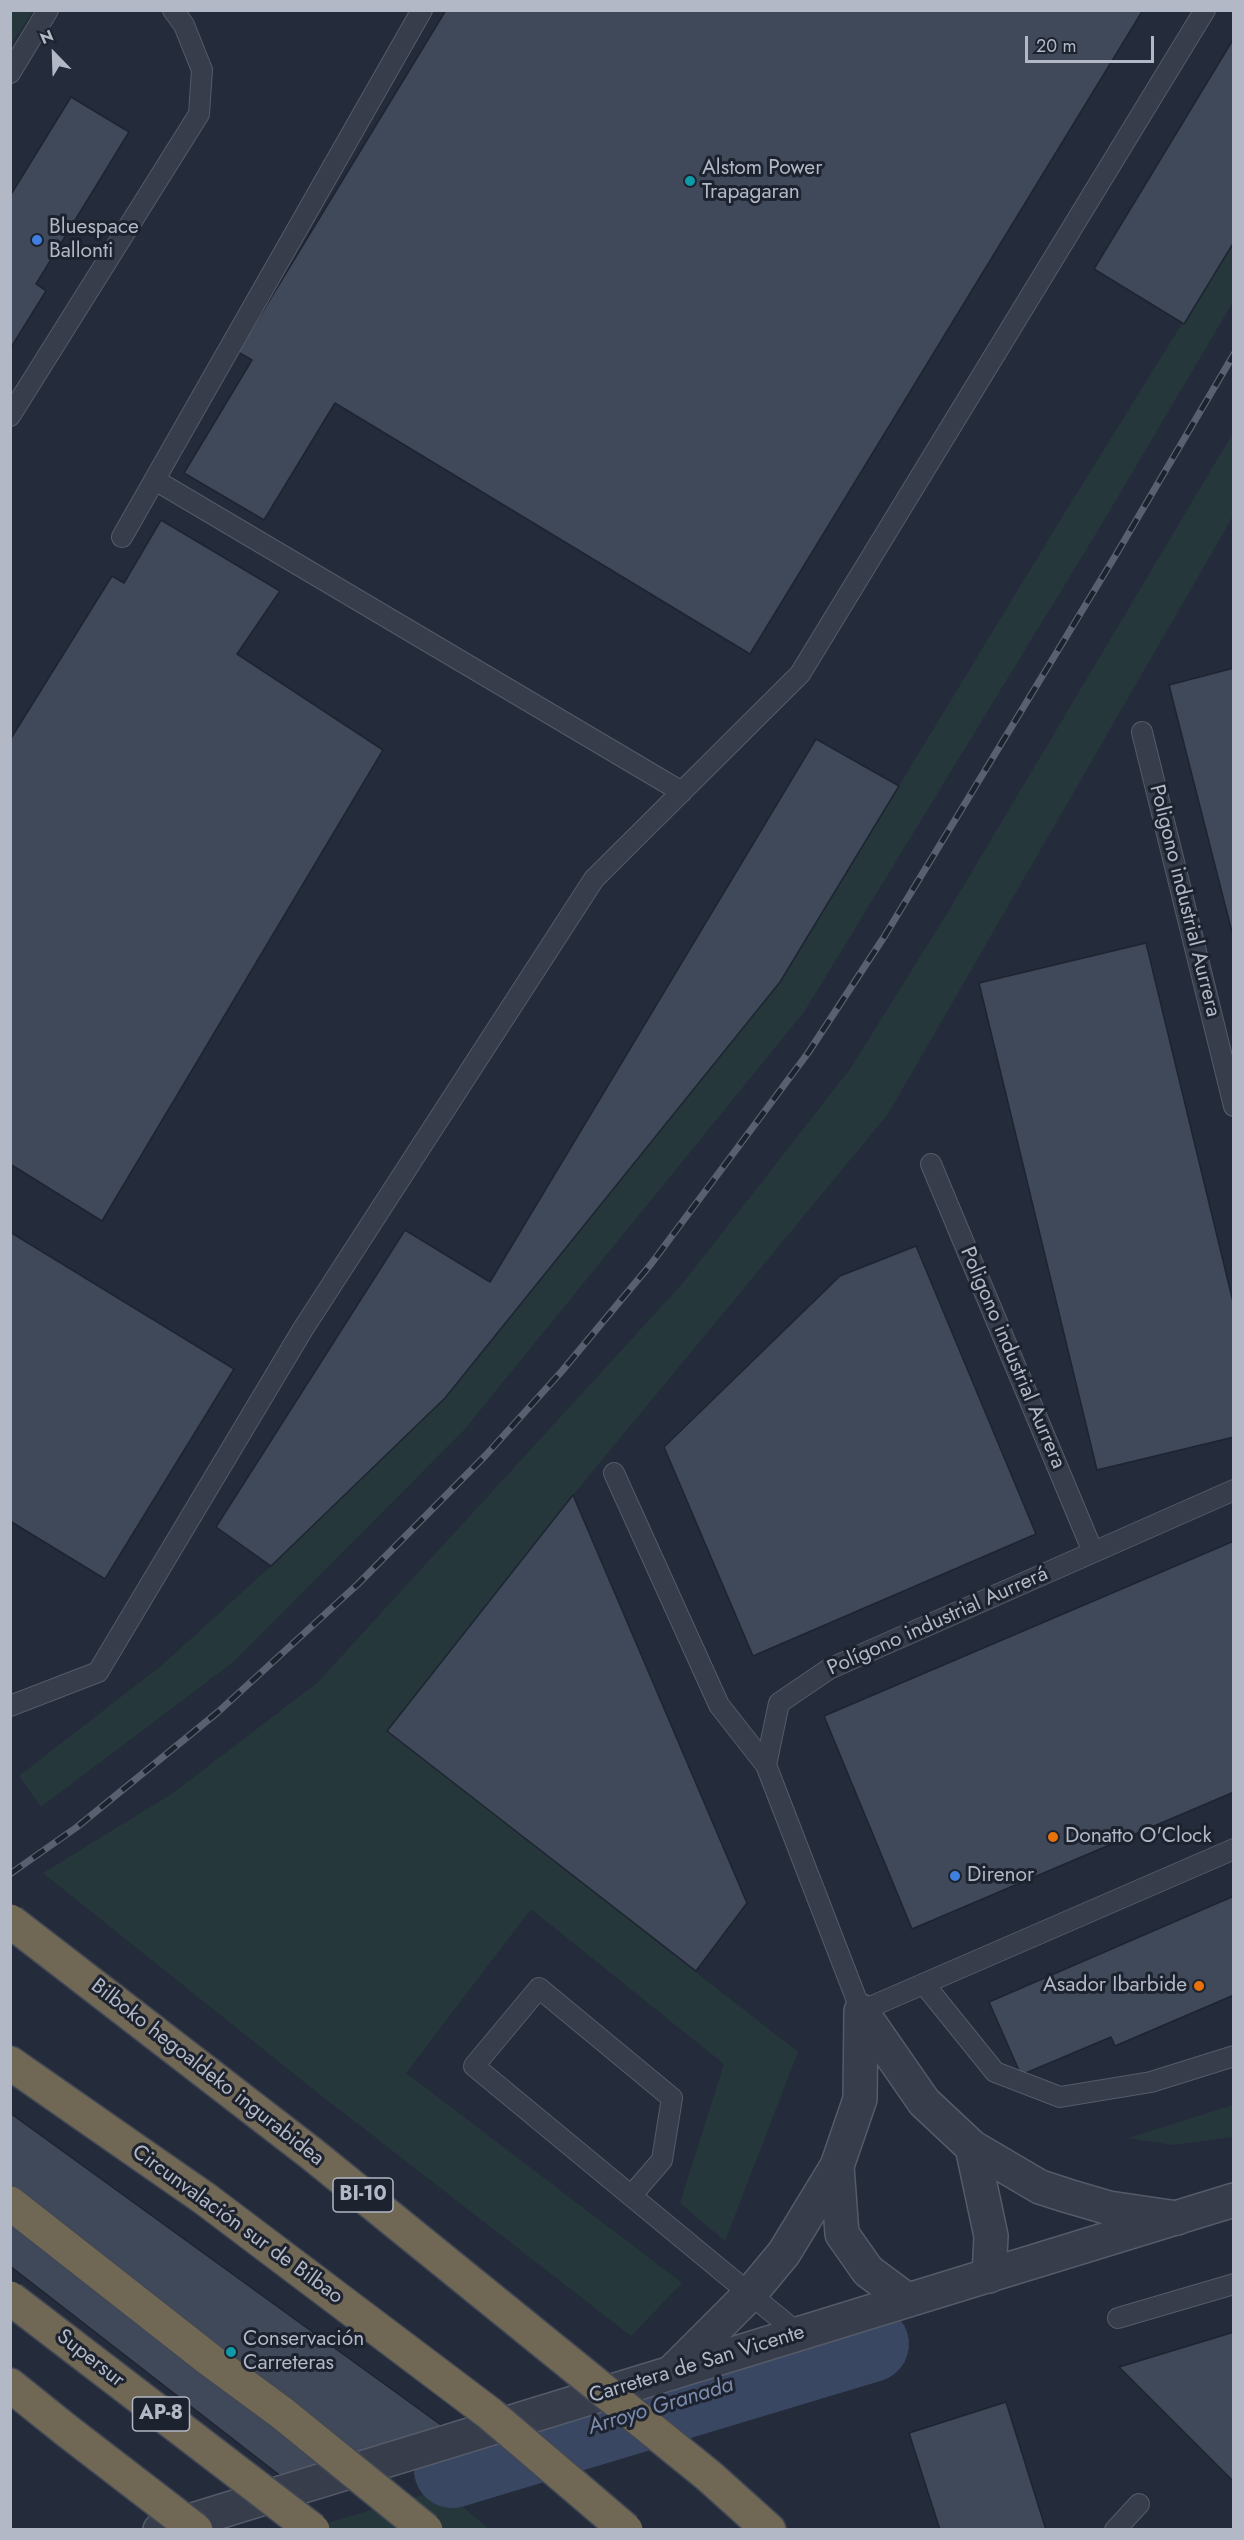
<!DOCTYPE html>
<html>
<head>
<meta charset="utf-8">
<style>
  body { margin:0 }
  #map { position:relative; width:1244px; height:2540px; overflow:hidden; background:#242b3a; font-family:Jost,sans-serif }
  canvas { display:block }
  .frame { position:absolute; inset:0; border:12px solid #b3b8c6; pointer-events:none }
  .north { position:absolute; left:24px; top:24px; width:60px; height:60px; -webkit-text-stroke:4px #1d222f; paint-order:stroke; rotate:337deg; font-size:16px; font-weight:700; line-height:24px; text-align:center; color:#b3b8c6 }
  .north::after { content:''; display:block; margin:auto; width:21px; height:27px; background:#b3b8c6; clip-path:polygon(50% 0,100% 100%,50% 72%,0 100%) }
  .scale { position:absolute; left:1025px; top:36px; width:129px; height:27px; box-sizing:border-box; border:3px solid #b3b8c6; border-top:0; padding-left:8px; font-size:18px; line-height:21px; white-space:nowrap; color:#b3b8c6; -webkit-text-stroke:4px #1d222f; paint-order:stroke }
</style>
</head>
<body>
<div id="map">
<canvas width="1244" height="2540"></canvas>
<div class="frame"></div>
<div class="north">N</div>
<div class="scale">20 m</div>
</div>
<script>
const context = document.querySelector('canvas').getContext('2d');
context.lineJoin = 'round';
function fillPath(path, color) { context.fillStyle = color; context.fill(path, 'evenodd'); }
const shape = rows => new Path2D(rows.map(r => 'M' + r).join(''));
function trace(path, color, width, dash) { context.strokeStyle = color; context.lineWidth = width; context.lineCap = dash ? 'butt' : 'round'; context.setLineDash(dash || []); context.stroke(path); }
function drawText(font, color, halo, rows, align = 'center') {
  context.font = font + ' Jost,sans-serif'; context.lineWidth = 6; context.setLineDash([]); context.textBaseline = 'middle'; context.strokeStyle = halo; context.fillStyle = color; for (const [text, x, y, turn = 0] of rows) {
    context.save(); context.translate(x, y); context.rotate((+turn || 0) * Math.PI / 180); context.textAlign = isNaN(turn) ? turn : align; if (halo) context.strokeText(text, 0, 0); context.fillText(text, 0, 0); context.restore();
  }
}
fillPath(shape([
  [11,10,33,11,11,44,10,11],
  [1233,242,1233,302,1100,527,804,1012,464,1430,233,1662,41,1807,19,1776,162,1665,271,1566,445,1398,780,982,1067,509],
  [1233,433,1233,516,888,1114,573,1495,387,1731,798,2052,725,2241,680,2203,724,2064,531,1909,406,2073,682,2283,631,2336,309,2086,43,1873,173,1793,317,1683,683,1283,850,1069,951,907],
  [1233,2105,1233,2137,1172,2145,1128,2138],
  [442,2489,489,2529,304,2530]
]), '#26373b');
trace(shape([
  [452,2470,871,2344]
]), '#3a4763', 76);
const building = shape([
  [446,10,1143,10,750,654,335,403,264,520,184,473,252,360,238,352,446,10],
  [1234,38,1234,242,1184,324,1094,269,1234,38],
  [71,97,129,132,36,284,46,291,10,349,10,196,71,97],
  [161,520,280,591,237,654,383,750,102,1221,10,1164,10,740,112,576,124,583,161,520],
  [1234,668,1234,940,1169,685,1234,668],
  [816,739,899,786,780,982,445,1398,271,1566,216,1527,405,1230,490,1282,816,739],
  [1146,943,1234,1306,1234,1437,1097,1470,979,983,1146,943],
  [10,1232,234,1369,105,1579,10,1521,10,1232],
  [916,1246,1036,1534,753,1656,664,1447,840,1276,916,1246],
  [573,1495,747,1903,696,1971,387,1731,573,1495],
  [1234,1541,1234,1792,912,1929,824,1716,1234,1541],
  [1234,1896,1234,1995,1115,2046,1111,2037,1021,2075,989,2002,1234,1896],
  [10,2113,459,2438,296,2488,10,2266,10,2113],
  [1234,2332,1234,2482,1119,2367,1234,2332],
  [1006,2402,1046,2530,940,2530,909,2433,1006,2402]
]);
fillPath(building, '#404959');
trace(building, '#1e2431', 1.5);
const service = shape([
  [10,73,48,10],
  [10,416,199,114,202,70,184,25,173,10],
  [155,480,682,792],
  [122,537,422,10],
  [1142,732,1234,1106],
  [931,1164,1093,1552],
  [614,1473,719,1705,766,1765],
  [1234,1490,829,1669,779,1703,766,1765,861,2011,1234,1849],
  [10,1706,98,1672,303,1329,594,879,800,674,1205,10],
  [924,1984,995,2072,1060,2097,1151,2082,1234,2056],
  [631,2196,662,2160,672,2098,539,1988,474,2066,750,2294,799,2334],
  [1118,2318,1234,2284],
  [1115,2530,1139,2504]
]);
const minor = shape([
  [861,2011,924,2102,972,2147,1040,2187,1068,2196,1109,2208,1177,2218],
  [972,2147,991,2236,989,2276],
  [837,2166,842,2234,868,2271,907,2300],
  [671,2373,750,2294,784,2253,837,2166,860,2099,861,2011]
]);
const tertiary = shape([
  [160,2530,1234,2200]
]);
const motorway = shape([
  [10,2063,132,2148],
  [10,2385,66,2430],
  [709,2476,769,2530]
]);
trace(service, '#555b68', 22);
trace(minor, '#555b68', 36);
trace(tertiary, '#555b68', 36);
trace(motorway, '#424855', 36);
trace(service, '#373d4b', 20);
trace(minor, '#373d4b', 33);
trace(tertiary, '#373d4b', 33);
trace(motorway, '#706855', 33);
const rail = shape([
  [10,1874,77,1827,218,1712,358,1584,486,1455,562,1371,651,1264,808,1053,884,937,1117,553,1234,354]
]);
trace(rail, '#596171', 7);
trace(rail, '#1d222f', 4.5, [14]);
const motorwayBridge = shape([
  [10,1921,312,2154,709,2476],
  [132,2148,204,2198,489,2413,626,2530],
  [10,2203,210,2360,282,2413,426,2530],
  [10,2298,313,2530],
  [66,2430,196,2530]
]);
trace(motorwayBridge, '#424855', 36, []);
trace(motorwayBridge, '#706855', 33);
for (const [x, y, r, color] of [
  [690,181,6,"#0f9aa8"],
  [37,240,6,"#3f7fe0"],
  [1053,1837,6,"#e8710a"],
  [955,1876,6,"#3f7fe0"],
  [1199,1986,6,"#e8710a"],
  [231,2352,6,"#0f9aa8"]
]) { const dot = new Path2D(); dot.arc(x, y, r, 0, 2 * Math.PI); context.fillStyle = color; context.fill(dot); trace(dot, '#1d222f', 2); }
for (const [x, y, w] of [
  [363,2195,60],
  [161,2414,57]
]) { const box = new Path2D(); box.roundRect(x - w / 2, y - 17, w, 34, 4.5); context.fillStyle = '#1d222f'; context.fill(box); trace(box, '#b3b8c6', 1.5); }
drawText('bold 20px', '#b3b8c6', null, [
  ["BI-10",363,2195],
  ["AP-8",161,2414]
]);
drawText('21px', '#b3b8c6', '#1d222f', [
  ["Alstom Power",702,169],
  ["Trapagaran",702,193],
  ["Bluespace",49,228],
  ["Ballonti",49,252],
  ["Donatto O'Clock",1065,1837],
  ["Direnor",967,1876],
  ["Asador Ibarbide",1187,1986,"right"],
  ["Conservación",243,2340],
  ["Carreteras",243,2364]
], 'left');
drawText('21px', '#b3b8c6', '#1d222f', [
  ["Poligono industrial Aurrera",1184,901,76],
  ["Poligono industrial Aurrera",1012,1358,67],
  ["Polígono industrial Aurrerá",938,1622,-24],
  ["Bilboko hegoaldeko ingurabidea",207,2073,38],
  ["Circunvalación sur de Bilbao",237,2225,36],
  ["Supersur",90,2359,38],
  ["Carretera de San Vicente",697,2365,-17]
]);
drawText('italic 22px', '#7c8cad', '#1d222f', [
  ["Arroyo Granada",661,2407,-17]
]);
</script>
</body>
</html>
